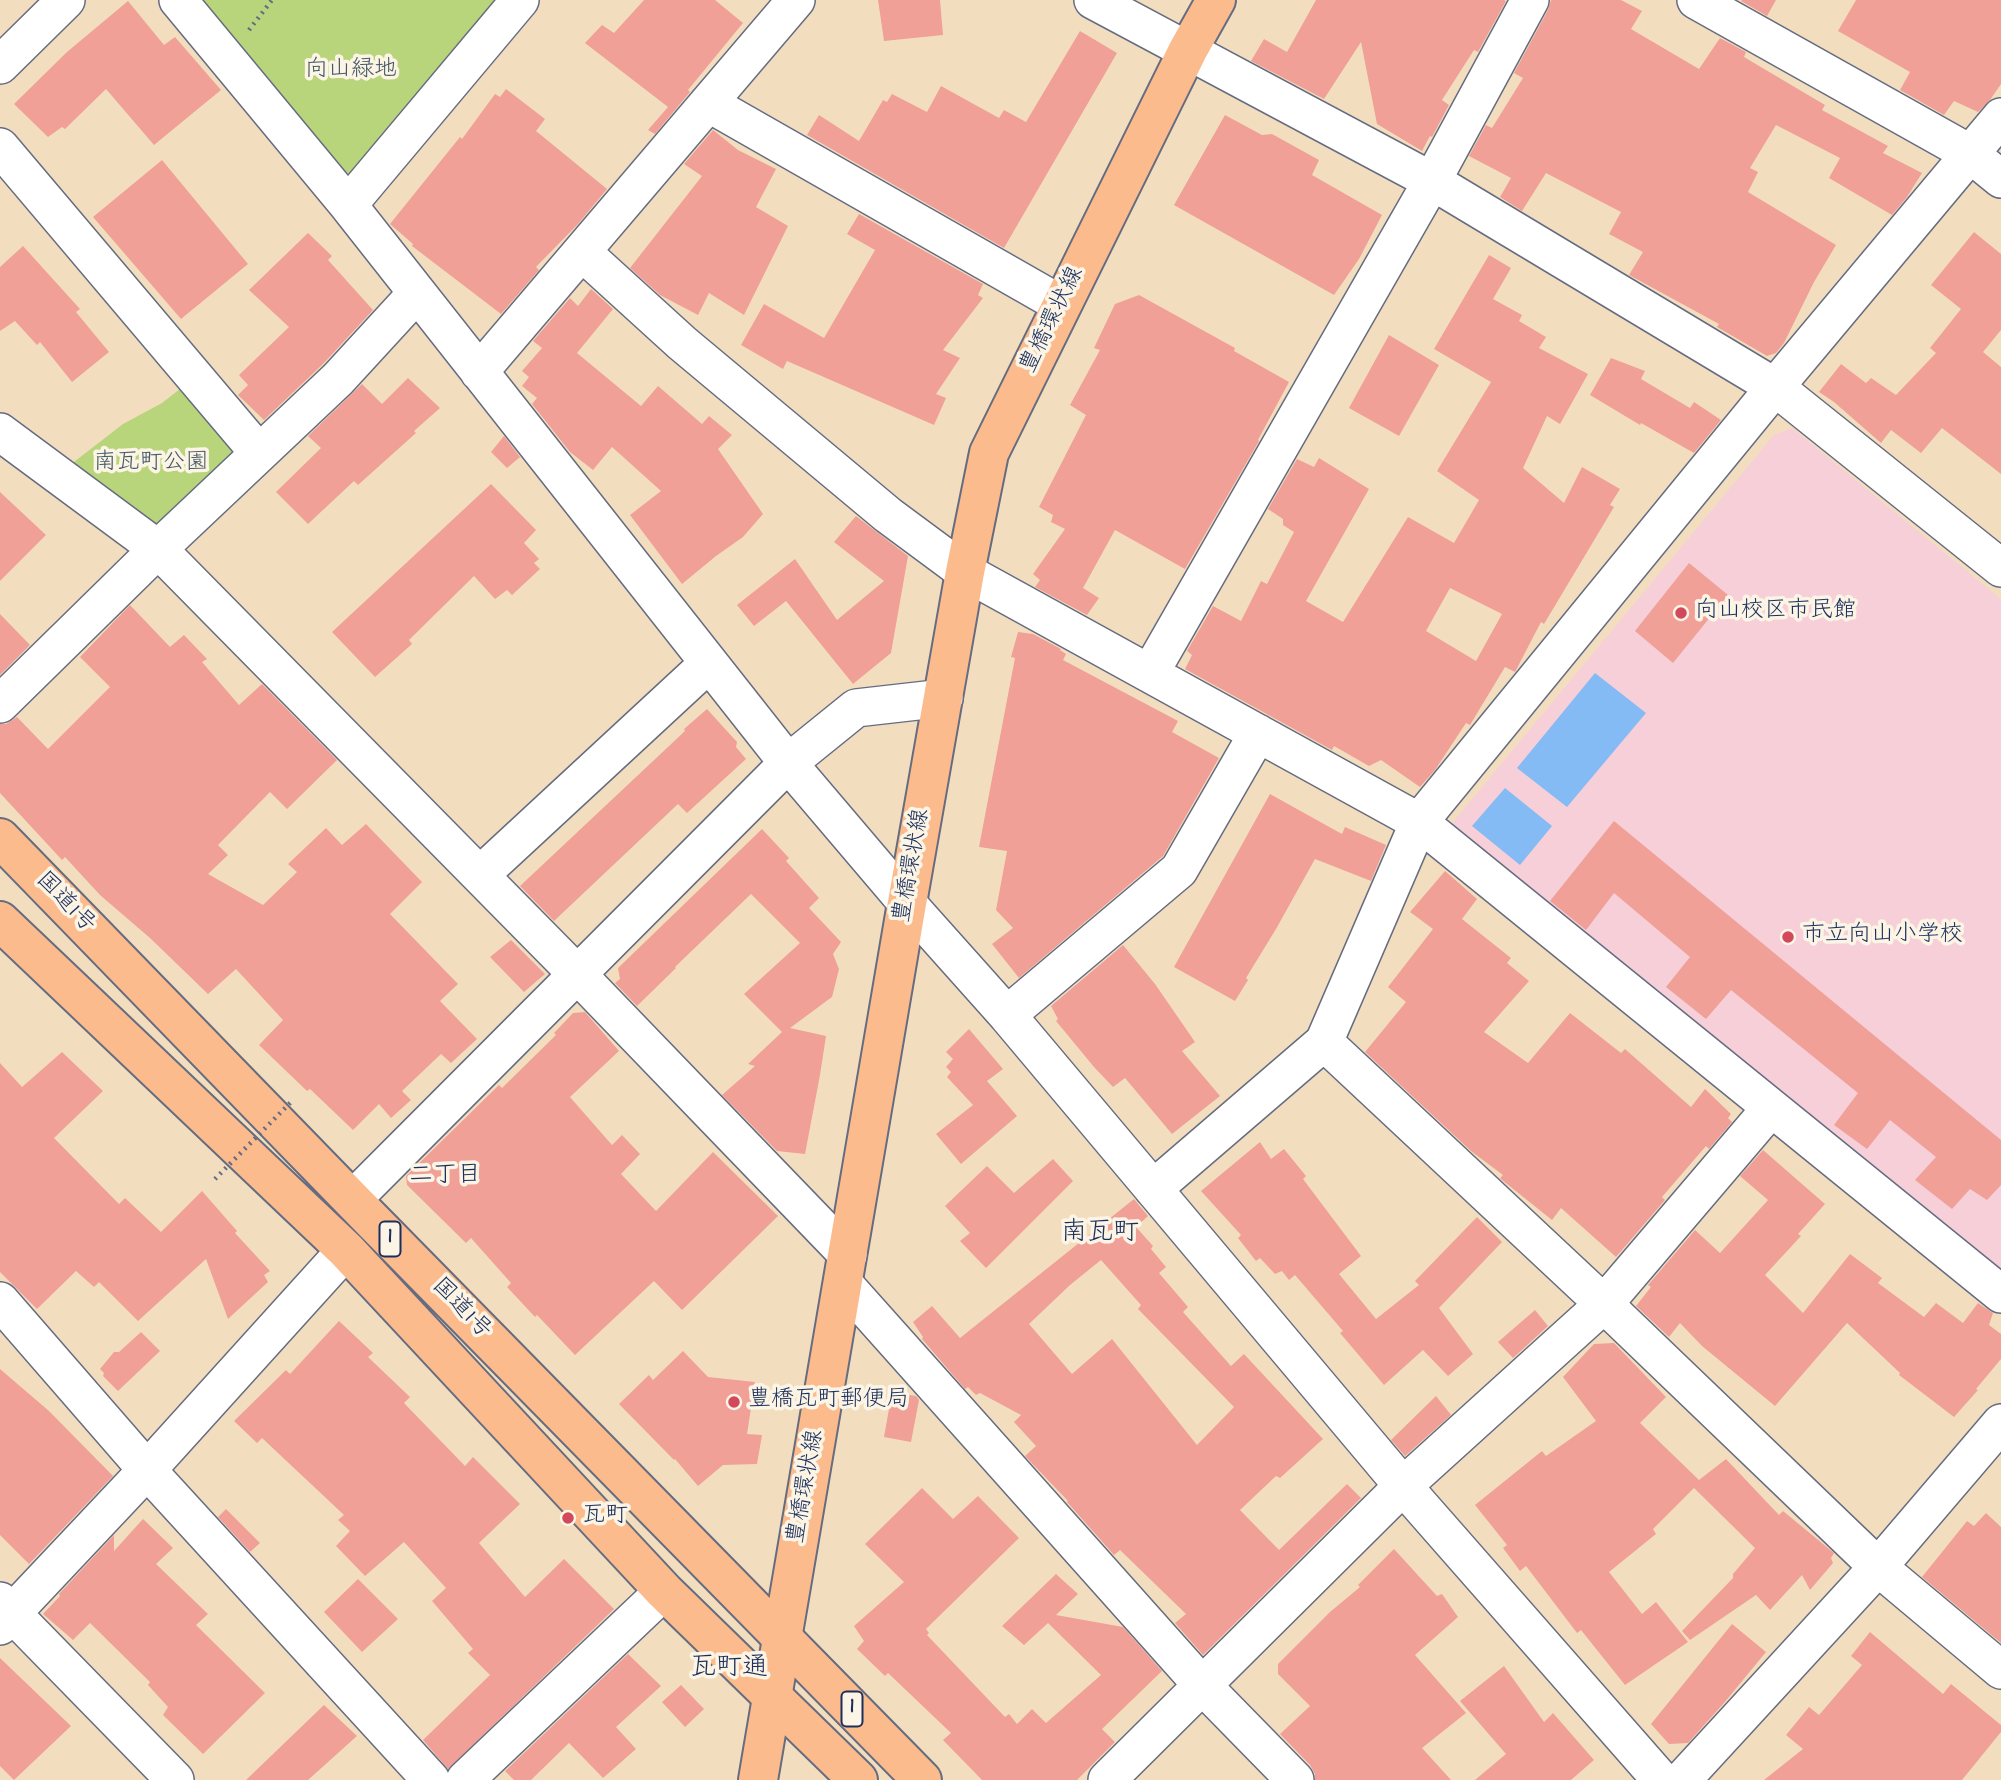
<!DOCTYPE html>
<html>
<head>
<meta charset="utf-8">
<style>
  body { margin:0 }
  canvas { display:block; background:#f2debf }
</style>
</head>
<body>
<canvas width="2001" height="1780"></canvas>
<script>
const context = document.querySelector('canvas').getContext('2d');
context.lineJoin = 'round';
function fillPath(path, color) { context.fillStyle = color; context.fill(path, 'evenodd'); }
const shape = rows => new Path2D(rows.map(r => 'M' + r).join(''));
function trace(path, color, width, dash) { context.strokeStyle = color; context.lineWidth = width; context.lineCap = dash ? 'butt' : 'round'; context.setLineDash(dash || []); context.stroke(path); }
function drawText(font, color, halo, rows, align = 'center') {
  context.font = font + ' Dekko,"Klee One",sans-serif'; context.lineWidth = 7; context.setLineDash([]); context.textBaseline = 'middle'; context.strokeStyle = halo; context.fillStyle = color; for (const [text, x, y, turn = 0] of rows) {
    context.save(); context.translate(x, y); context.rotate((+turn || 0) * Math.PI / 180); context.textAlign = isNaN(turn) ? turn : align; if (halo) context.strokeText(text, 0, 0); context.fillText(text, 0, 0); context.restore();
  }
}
fillPath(shape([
  [1792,428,2001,599,2001,1288,1457,841,1453,822,1774,435]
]), '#f6cfd8');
fillPath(shape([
  [200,0,500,0,352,174,340,170],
  [185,385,239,454,159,526,148,527,70,465,123,424,162,403]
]), '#b9d57b');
fillPath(shape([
  [1595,673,1646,713,1567,807,1517,768],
  [1505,788,1552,826,1520,865,1472,826]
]), '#84bbf4');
fillPath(shape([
  [644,0,715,0,743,23,688,90,690,92,655,134,648,130,668,107,585,43,602,25,614,33],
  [878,0,940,0,943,35,884,41],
  [1316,0,1504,0,1506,1,1478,52,1474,50,1442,100,1449,105,1432,137,1430,136,1422,151,1377,124,1361,42,1324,99,1251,61,1264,39,1287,52],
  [1551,0,1621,0,1642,11,1631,29,1699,69,1720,38,1746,52,1744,57,1825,105,1822,110,1888,146,1883,153,1922,173,1907,197,1892,215,1829,178,1840,158,1776,125,1750,168,1758,172,1748,192,1836,245,1814,282,1784,343,1776,353,1767,356,1717,327,1719,324,1629,275,1643,252,1609,234,1621,212,1546,173,1522,211,1500,197,1511,178,1469,156,1486,125,1492,128,1523,78,1514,73,1548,10],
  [1742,0,1776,0,1767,16,1741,1],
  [1856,0,2001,0,2001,84,1990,100,1978,112,1954,101,1944,115,1900,90,1910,72,1838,31],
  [128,1,164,45,175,37,221,90,154,145,106,89,65,129,62,127,48,137,14,104,67,52],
  [1080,31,1117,53,1004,248,807,135,819,115,859,141,883,100,887,102,892,94,927,112,941,86,999,118,1004,110,1026,122],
  [506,89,545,119,536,131,607,189,578,224,536,267,539,270,501,314,412,246,413,244,390,224,460,137,462,139,495,94,500,97],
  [1225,115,1262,135,1272,134,1319,160,1312,175,1382,215,1359,259,1334,295,1174,205],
  [713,130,738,150,776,169,756,207,788,226,744,315,709,293,698,315,660,295,630,268,702,176,684,164],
  [162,160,248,264,181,319,93,217],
  [859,214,983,284,978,295,983,298,943,350,960,358,936,394,946,398,934,425,787,361,783,369,741,345,764,304,824,338,875,250,847,234],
  [1974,232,2001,254,2001,330,1983,352,2001,367,2001,474,1942,428,1921,453,1891,430,1881,443,1834,402,1819,392,1841,364,1866,383,1871,378,1896,395,1936,353,1930,348,1961,309,1931,285],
  [308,233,332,256,328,260,373,310,323,364,264,420,238,395,248,385,239,375,289,327,249,290],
  [23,246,80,309,76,312,109,352,72,382,40,342,37,345,15,321,0,331,0,267],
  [1489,255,1511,268,1493,299,1522,315,1519,321,1546,337,1539,348,1588,374,1560,424,1547,416,1523,468,1564,503,1582,467,1620,489,1610,505,1614,507,1544,624,1541,622,1515,672,1505,667,1470,725,1466,723,1435,770,1420,787,1381,760,1369,766,1334,746,1332,750,1185,669,1192,655,1187,651,1213,606,1241,621,1261,581,1267,584,1294,532,1283,525,1283,519,1268,509,1297,459,1314,467,1319,458,1369,489,1306,601,1343,622,1408,517,1454,543,1479,500,1437,471,1491,382,1434,349],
  [1450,588,1502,614,1476,661,1426,631],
  [591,289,613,309,577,353,641,406,658,386,702,424,709,416,732,435,718,449,763,514,743,537,716,556,682,584,630,515,661,491,612,447,593,470,570,452,532,404,537,398,522,386,529,377,522,371,542,348,533,341,570,298,578,306],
  [1139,295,1235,348,1234,351,1289,382,1258,440,1259,441,1185,569,1115,530,1083,588,1099,598,1087,615,1035,587,1040,580,1033,574,1065,529,1051,522,1053,515,1039,507,1086,415,1070,405,1100,350,1094,348,1115,304],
  [1389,335,1439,365,1399,436,1349,408],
  [1611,358,1645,371,1641,379,1690,408,1694,402,1721,420,1694,453,1641,423,1640,425,1590,395],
  [408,378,440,408,414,431,416,433,358,485,354,481,308,524,276,492,321,448,308,436,362,384,382,404],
  [504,436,520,457,507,468,491,452],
  [491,484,536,530,524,543,539,559,534,563,540,569,512,595,507,590,495,599,474,576,409,640,412,644,375,677,332,632],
  [0,492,46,535,0,581],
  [856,516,908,556,891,653,853,684,786,601,754,626,737,605,795,559,837,620,884,581,834,542],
  [1689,563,1728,595,1673,663,1635,631],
  [130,605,170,647,184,635,207,659,202,662,239,705,262,684,337,760,287,809,270,792,218,845,228,855,208,874,263,905,297,872,288,864,326,828,342,845,366,824,422,882,390,914,458,984,440,1001,477,1039,451,1063,441,1054,402,1091,411,1100,391,1118,379,1104,353,1130,310,1089,307,1091,259,1045,283,1020,236,969,208,994,150,938,100,895,65,857,62,860,0,793,0,724,6,724,17,717,48,749,110,687,80,657],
  [0,614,30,645,0,675],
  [1018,632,1033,634,1061,649,1060,650,1066,654,1063,660,1178,721,1172,732,1219,758,1163,856,1019,978,992,944,1013,928,996,910,1007,851,979,847,1015,658,1011,657],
  [707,709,737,742,736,747,746,759,687,813,678,804,554,921,520,886,685,731,684,729],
  [1270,794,1342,834,1345,827,1386,845,1371,881,1315,859,1276,929,1246,978,1248,980,1235,1001,1174,967],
  [1614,821,2001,1140,2001,1185,1987,1200,1970,1189,1952,1209,1915,1180,1936,1157,1890,1120,1867,1149,1834,1125,1858,1093,1731,990,1706,1019,1666,987,1690,957,1614,893,1586,930,1550,901],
  [762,829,789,858,786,861,819,898,809,908,841,942,833,954,839,969,832,997,790,1028,826,1036,820,1075,805,1154,777,1151,722,1095,755,1066,748,1064,782,1032,744,994,800,943,751,894,675,967,676,968,637,1006,615,983,620,979,618,968],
  [1445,871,1477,899,1462,919,1511,958,1507,963,1529,981,1484,1032,1528,1063,1570,1013,1621,1053,1625,1049,1691,1107,1705,1089,1731,1114,1728,1118,1732,1122,1709,1149,1706,1146,1662,1197,1665,1200,1616,1257,1561,1208,1552,1220,1502,1180,1500,1178,1503,1175,1471,1151,1365,1052,1406,1002,1388,987,1433,929,1410,912],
  [511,940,545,974,524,992,490,957],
  [1123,945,1155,984,1195,1042,1182,1051,1220,1096,1172,1134,1125,1078,1113,1087,1094,1067,1056,1021,1058,1019,1051,1006],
  [585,1012,619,1051,570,1097,612,1145,622,1135,640,1154,621,1174,656,1211,713,1152,778,1216,682,1310,654,1281,575,1355,537,1315,535,1317,507,1287,511,1283,471,1238,466,1243,407,1185,406,1176,499,1085,502,1088,556,1035,554,1033,573,1013],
  [969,1029,1003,1069,987,1081,1017,1116,961,1164,936,1134,973,1105,947,1077,951,1072,946,1067,953,1059,946,1052],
  [62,1052,103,1091,54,1138,119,1204,125,1198,161,1232,202,1191,237,1231,235,1233,270,1271,264,1275,268,1282,228,1319,206,1259,138,1321,99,1282,94,1287,76,1271,37,1309,0,1272,0,1063,22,1087],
  [1260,1142,1271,1159,1284,1149,1306,1176,1303,1179,1361,1256,1339,1274,1376,1319,1419,1285,1415,1281,1477,1217,1502,1242,1439,1308,1473,1354,1448,1376,1423,1350,1384,1385,1340,1333,1343,1331,1295,1275,1289,1280,1282,1271,1275,1274,1260,1258,1256,1261,1238,1238,1241,1235,1201,1191],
  [1763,1150,1825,1204,1798,1234,1801,1236,1765,1275,1803,1313,1850,1254,1882,1278,1878,1283,1924,1317,1936,1303,1963,1323,1978,1303,1993,1313,1989,1325,2001,1334,2001,1359,1976,1389,1978,1390,1954,1417,1899,1375,1900,1373,1847,1323,1775,1406,1702,1346,1680,1323,1669,1337,1636,1306,1651,1287,1648,1285,1695,1230,1720,1253,1768,1200,1740,1176],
  [1053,1159,1073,1181,986,1268,960,1241,970,1233,945,1206,987,1166,1014,1193],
  [1134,1199,1148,1216,1136,1227,1153,1246,1151,1249,1166,1267,1159,1273,1188,1307,1183,1312,1231,1366,1244,1354,1323,1439,1280,1478,1276,1476,1240,1510,1279,1550,1347,1484,1361,1498,1203,1655,1175,1623,1186,1614,1120,1550,1114,1555,1067,1502,1068,1501,1025,1456,1036,1446,1014,1422,1021,1415,980,1393,976,1395,968,1387,965,1389,922,1339,923,1337,913,1322,932,1306,960,1338],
  [1101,1260,1141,1305,1138,1309,1234,1407,1197,1445,1112,1339,1072,1374,1029,1324,1070,1285],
  [1535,1310,1548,1326,1513,1358,1498,1342],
  [339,1321,373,1353,368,1357,410,1397,404,1403,465,1466,473,1457,520,1504,479,1543,525,1597,564,1559,614,1609,448,1769,423,1740,490,1675,468,1653,473,1649,432,1601,446,1588,404,1542,365,1576,336,1546,350,1531,338,1520,344,1515,262,1438,257,1443,234,1421,286,1370,290,1374],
  [141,1332,160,1351,118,1391,103,1376,104,1373,100,1369,114,1352,119,1352],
  [1614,1343,1666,1397,1640,1423,1699,1480,1726,1459,1779,1515,1783,1511,1834,1553,1831,1558,1833,1563,1810,1590,1802,1575,1770,1610,1756,1595,1690,1640,1682,1631,1733,1578,1733,1574,1755,1548,1694,1488,1653,1529,1656,1534,1609,1572,1642,1614,1656,1602,1688,1642,1625,1685,1581,1630,1577,1633,1526,1566,1520,1571,1503,1548,1507,1545,1475,1505,1542,1451,1546,1456,1596,1421,1563,1377,1594,1344],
  [683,1351,708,1377,755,1382,747,1434,762,1435,757,1464,723,1465,698,1486,675,1459,674,1460,619,1404,649,1375,653,1380],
  [0,1369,49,1411,113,1476,29,1564,0,1535],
  [892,1392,916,1396,919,1400,911,1442,884,1437],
  [1436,1396,1451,1415,1405,1456,1391,1440],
  [922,1488,953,1519,978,1496,1019,1538,926,1629,929,1633,927,1635,1005,1717,1009,1714,1017,1724,1032,1709,1046,1723,1101,1675,1048,1623,1024,1645,1002,1626,1056,1574,1078,1594,1056,1615,1123,1627,1162,1671,1102,1729,1115,1742,1077,1780,982,1780,943,1740,951,1733,888,1673,885,1676,857,1649,864,1641,854,1626,904,1582,865,1544],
  [226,1509,260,1543,250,1552,218,1517],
  [1986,1513,2001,1527,2001,1643,1922,1577,1967,1521,1974,1526],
  [143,1519,173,1548,156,1564,208,1614,196,1625,265,1693,203,1754,163,1715,168,1707,148,1685,150,1682,90,1623,73,1640,43,1614,60,1596,59,1594,114,1535,114,1551],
  [1394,1549,1437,1596,1442,1594,1458,1617,1415,1655,1466,1713,1422,1748,1451,1780,1315,1780,1315,1774,1310,1765,1280,1734,1310,1706,1278,1674,1278,1664,1330,1612,1360,1587,1358,1585],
  [358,1579,398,1619,362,1652,324,1612],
  [1732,1624,1766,1652,1724,1703,1688,1743,1669,1744,1651,1724],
  [1870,1632,1943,1694,1951,1684,2001,1725,2001,1732,1962,1780,1764,1780,1803,1749,1786,1735,1809,1707,1819,1715,1862,1665,1851,1656],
  [628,1654,661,1686,616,1727,636,1749,603,1778,569,1743,531,1780,514,1780,505,1771],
  [0,1658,71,1726,14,1780,0,1766],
  [1504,1666,1544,1722,1553,1713,1594,1760,1571,1780,1475,1780,1506,1754,1460,1701],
  [681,1685,704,1709,685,1727,662,1702],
  [324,1705,357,1736,308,1780,246,1780]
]), '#f0a097');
const minor = shape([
  [178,0,348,205,788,763,907,903,1007,1015,1403,1486,1661,1780],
  [1093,0,1432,181,1530,0],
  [1696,0,1969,153,2001,179],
  [0,65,66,0],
  [708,103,1062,305],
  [0,147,259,453],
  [348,205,520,0],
  [582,252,682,343,888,515,965,572,1419,822,2001,1294],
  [479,372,796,0],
  [0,432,158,549,577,974,848,1255],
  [1150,673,1432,181,1775,387,2001,568],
  [0,704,158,549,338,379,417,293],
  [480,875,709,663],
  [1007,1015,1179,870,1258,733],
  [1324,1042,1604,1304,1878,1567,2001,1670],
  [1153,1189,1324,1042,1419,822,1775,387,2001,117],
  [352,1200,788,763,856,708,944,698],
  [844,1284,1202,1685,1295,1780],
  [0,1301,147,1470,431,1780],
  [0,1601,175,1780],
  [0,1626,147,1470,346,1250],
  [465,1780,664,1591],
  [1107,1780,1403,1486,1604,1304,1771,1108],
  [1682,1780,1878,1567,2001,1423]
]);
const major = shape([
  [758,1780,907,903,965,572,989,453,1188,50,1216,0]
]);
const highway = shape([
  [0,838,352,1200,922,1780],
  [0,921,346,1250,664,1591,858,1780]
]);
trace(minor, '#666c80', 40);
trace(major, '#666c80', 42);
trace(highway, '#666c80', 42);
trace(shape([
  [249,30,272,0]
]), '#666c80', 4.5, [2, 5]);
trace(minor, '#fff', 37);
trace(major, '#fbbb8d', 38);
trace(highway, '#fbbb8d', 38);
trace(shape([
  [215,1179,291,1102]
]), '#666c80', 4.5, [2, 5]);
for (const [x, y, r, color] of [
  [1681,613,7,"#d1495b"],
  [1788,937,7,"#d1495b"],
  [734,1402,7,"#d1495b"],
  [568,1518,7,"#d1495b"]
]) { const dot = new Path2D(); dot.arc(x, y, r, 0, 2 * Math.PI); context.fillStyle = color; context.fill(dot); trace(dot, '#fcf5e5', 2.5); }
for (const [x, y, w] of [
  [390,1239,21],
  [852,1709,21]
]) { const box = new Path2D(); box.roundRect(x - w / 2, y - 17.5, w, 35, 5); context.fillStyle = '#fcf5e5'; context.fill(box); trace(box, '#1b2f5e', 2); }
drawText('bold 21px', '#1b2f5e', null, [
  ["1",390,1239],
  ["1",852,1709]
]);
drawText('23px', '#425865', '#fcf5e5', [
  ["向山緑地",351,72],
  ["南瓦町公園",151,465]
]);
drawText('23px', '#1b2f5e', '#fcf5e5', [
  ["豊橋環状線",1054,321,-64],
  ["豊橋環状線",914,866,-80],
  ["国道1号",64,904,46],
  ["国道1号",460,1310,46],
  ["豊橋環状線",808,1487,-80]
]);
drawText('23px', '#1b2f5e', '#fcf5e5', [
  ["向山校区市民館",1695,613],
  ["市立向山小学校",1802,937],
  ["豊橋瓦町郵便局",748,1402],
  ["瓦町",582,1518]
], 'left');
drawText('24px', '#1b2f5e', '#fcf5e5', [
  ["二丁目",445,1178]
]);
drawText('26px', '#1b2f5e', '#fcf5e5', [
  ["南瓦町",1100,1235],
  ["瓦町通",729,1670]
]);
</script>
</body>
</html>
